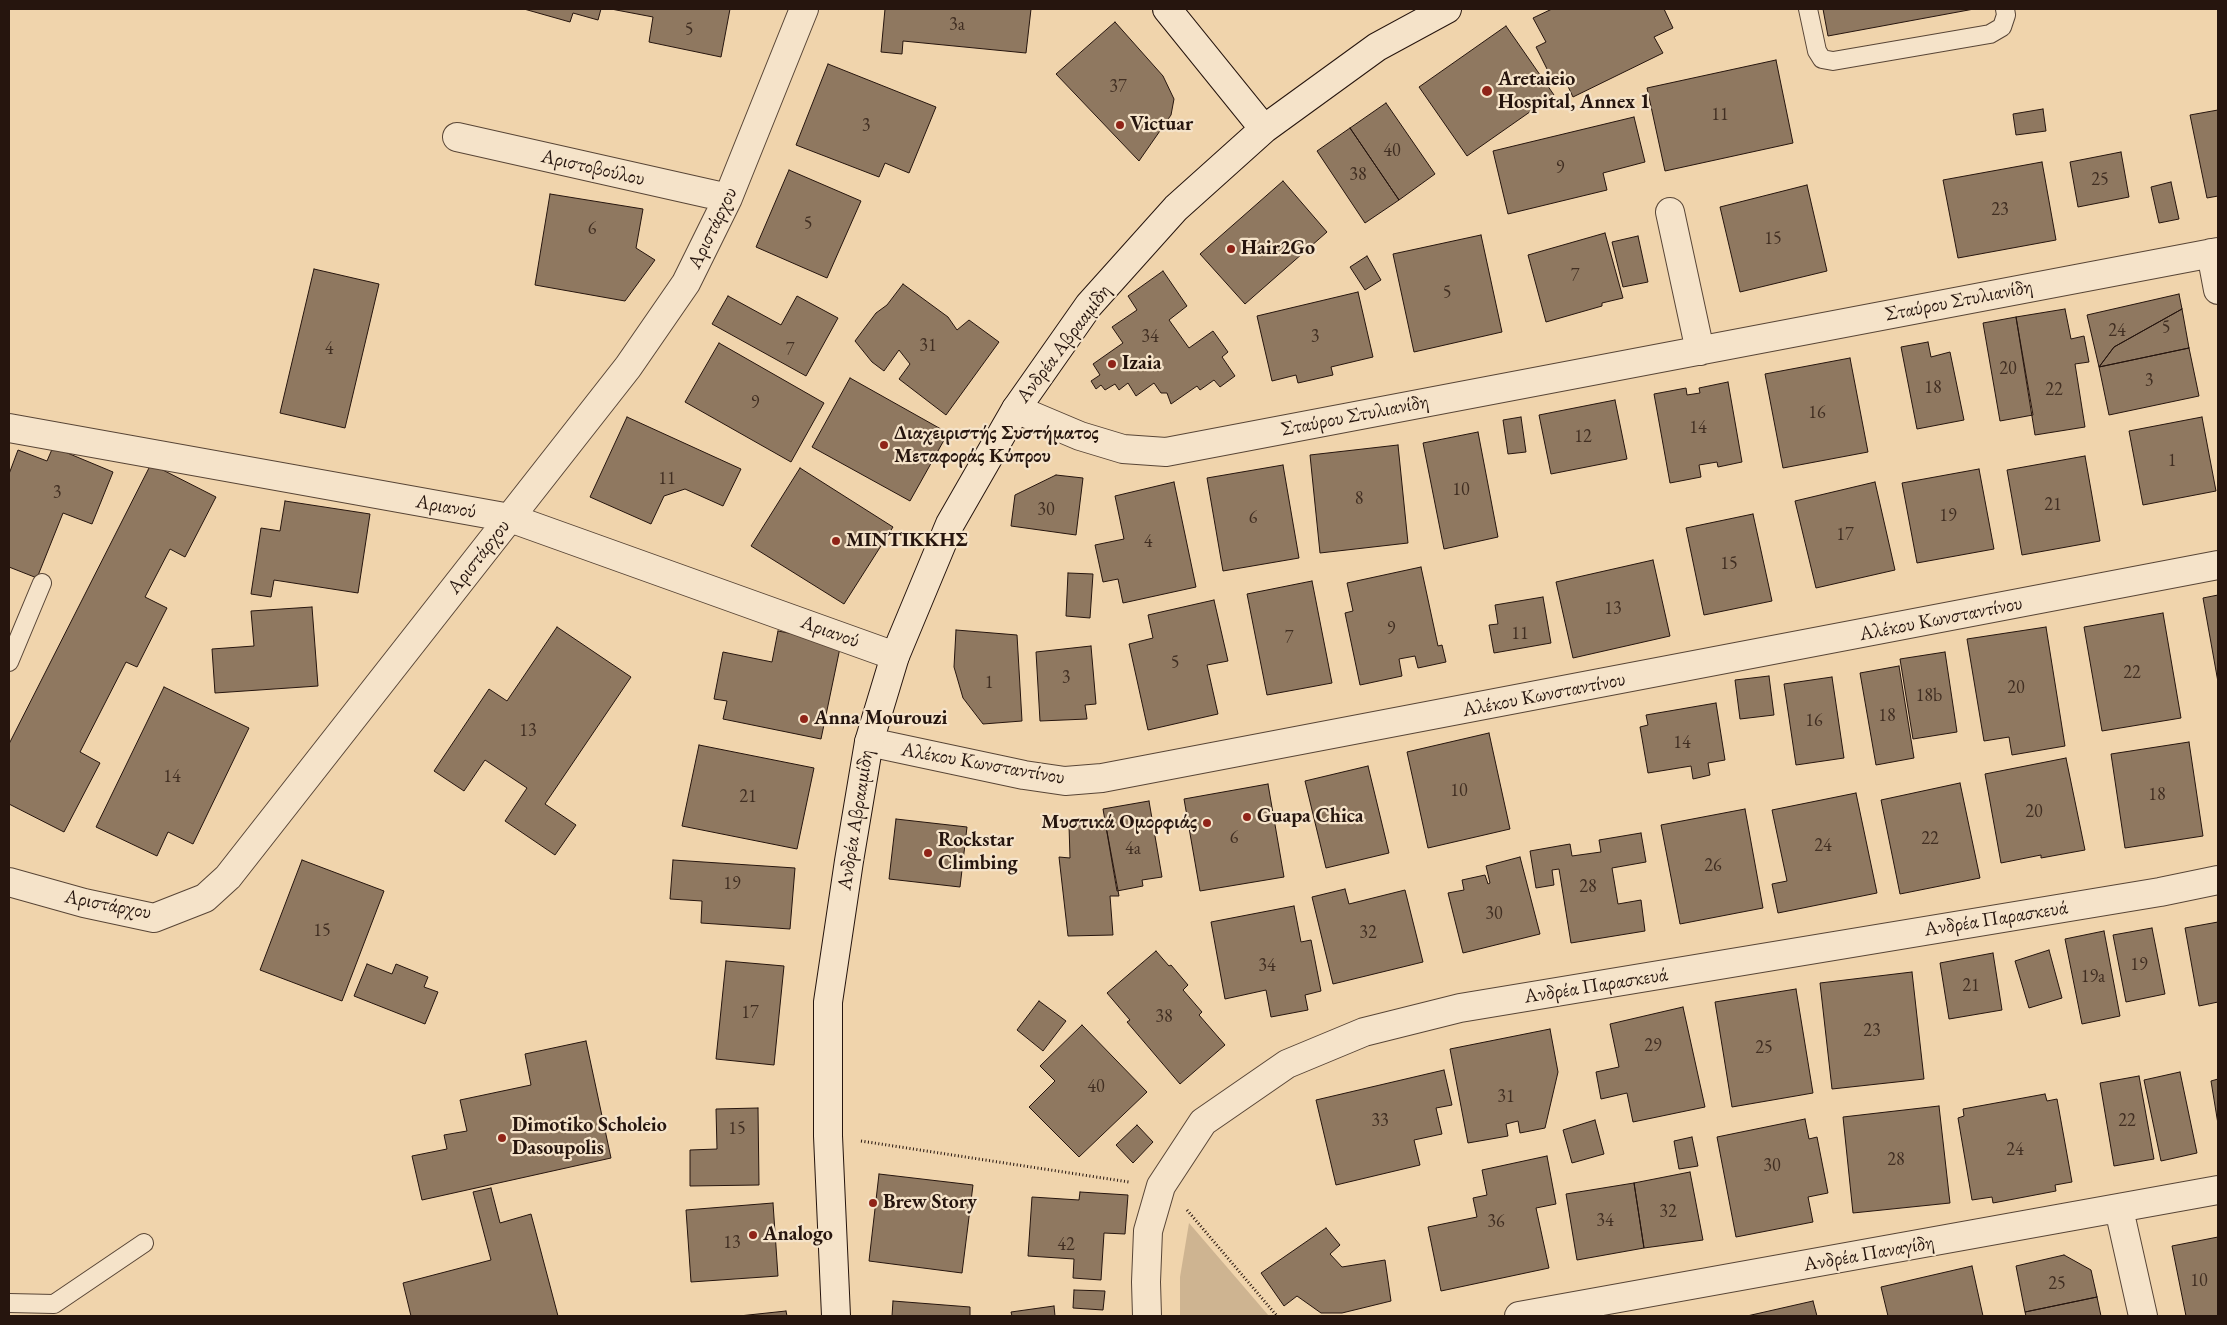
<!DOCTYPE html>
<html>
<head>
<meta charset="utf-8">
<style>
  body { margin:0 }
  #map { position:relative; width:2227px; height:1325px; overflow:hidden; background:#f0d4ac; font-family:"EB Garamond",serif }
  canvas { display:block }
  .frame { position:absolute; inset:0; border:10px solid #26150e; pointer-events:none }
</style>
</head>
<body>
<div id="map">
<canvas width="2227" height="1325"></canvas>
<div class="frame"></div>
</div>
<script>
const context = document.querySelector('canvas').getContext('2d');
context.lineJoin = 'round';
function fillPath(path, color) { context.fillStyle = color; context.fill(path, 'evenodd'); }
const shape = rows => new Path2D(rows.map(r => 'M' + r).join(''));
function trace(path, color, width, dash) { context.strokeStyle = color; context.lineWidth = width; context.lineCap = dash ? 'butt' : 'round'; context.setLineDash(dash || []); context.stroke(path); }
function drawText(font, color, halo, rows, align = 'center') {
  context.font = font + ' "EB Garamond",serif'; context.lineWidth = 4.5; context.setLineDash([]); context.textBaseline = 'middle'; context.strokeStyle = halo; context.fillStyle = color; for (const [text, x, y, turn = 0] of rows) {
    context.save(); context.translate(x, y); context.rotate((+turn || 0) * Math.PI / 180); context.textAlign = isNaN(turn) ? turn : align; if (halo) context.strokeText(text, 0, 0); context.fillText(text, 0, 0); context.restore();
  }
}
fillPath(shape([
  [1189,1223,1269,1316,1180,1316,1180,1277]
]), '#ceb491');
const building = shape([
  [524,9,601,9,598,20,573,13,570,22,524,9],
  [611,9,730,9,721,57,649,42,653,17,611,9],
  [885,9,1031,9,1026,53,903,41,902,54,881,52,885,9],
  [1552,9,1664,9,1673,28,1654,37,1663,53,1573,97,1565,80,1555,85,1536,47,1546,42,1533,18,1552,9],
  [1823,9,1974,9,1828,36,1823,9],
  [1115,22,1163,76,1174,99,1171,115,1139,161,1056,74,1115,22],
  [1506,26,1554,95,1467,156,1419,87,1506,26],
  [1776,60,1793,143,1665,171,1647,88,1776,60],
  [828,64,936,107,909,173,885,163,879,177,796,145,828,64],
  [1386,103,1435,174,1399,200,1350,128,1386,103],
  [2043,109,2046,131,2016,135,2013,114,2043,109],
  [2218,110,2218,196,2207,198,2190,115,2218,110],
  [1634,117,1645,162,1603,173,1607,190,1508,214,1493,151,1634,117],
  [1350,128,1399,200,1365,223,1317,151,1350,128],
  [2121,152,2129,197,2078,207,2070,162,2121,152],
  [2042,162,2056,240,1958,258,1943,180,2042,162],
  [789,170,861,201,827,278,756,247,789,170],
  [1283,181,1327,232,1245,304,1200,254,1283,181],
  [2171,182,2179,219,2159,223,2151,187,2171,182],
  [1807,185,1827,271,1740,292,1720,207,1807,185],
  [550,194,643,209,636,248,655,260,625,301,535,285,550,194],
  [1605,233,1623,298,1602,303,1602,306,1546,322,1528,255,1605,233],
  [1481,235,1502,332,1414,352,1393,254,1481,235],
  [1638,236,1648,282,1623,287,1612,242,1638,236],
  [1367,256,1381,280,1365,290,1350,267,1367,256],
  [314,269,379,284,345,428,280,413,314,269],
  [1163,271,1187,306,1169,320,1189,348,1213,331,1228,352,1222,357,1235,376,1220,387,1214,380,1200,390,1197,386,1171,404,1167,393,1161,393,1154,383,1136,396,1128,383,1119,390,1115,384,1105,390,1101,385,1096,389,1091,381,1100,375,1093,364,1123,343,1112,327,1137,310,1128,296,1163,271],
  [903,284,948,317,957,330,969,320,999,342,946,415,899,379,910,364,899,350,884,371,872,362,855,341,876,313,887,305,903,284],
  [1358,292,1373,357,1331,367,1333,375,1298,383,1296,375,1272,381,1257,316,1358,292],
  [2179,294,2182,309,2114,347,2099,367,2087,315,2179,294],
  [728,296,781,325,797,296,838,318,806,376,712,324,728,296],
  [2065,309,2071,339,2084,336,2089,362,2075,364,2085,427,2035,435,2016,317,2065,309],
  [2182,309,2189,348,2099,367,2114,347,2182,309],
  [2016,317,2033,415,2000,421,1983,323,2016,317],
  [1928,342,1931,357,1950,352,1964,420,1917,429,1901,347,1928,342],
  [719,343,824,403,791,462,685,402,719,343],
  [2189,348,2199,396,2109,415,2099,367,2189,348],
  [1850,358,1868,452,1783,468,1765,374,1850,358],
  [850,378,948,433,910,501,812,447,850,378],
  [1728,382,1742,462,1718,467,1717,462,1699,465,1701,477,1670,483,1654,394,1686,388,1687,395,1700,393,1699,388,1728,382],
  [1615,400,1627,459,1551,474,1539,415,1615,400],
  [627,417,741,469,723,506,685,489,664,496,651,524,590,497,627,417],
  [1521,417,1526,452,1508,454,1503,420,1521,417],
  [2202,417,2216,491,2143,505,2129,431,2202,417],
  [1478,432,1498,537,1444,549,1423,443,1478,432],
  [1398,445,1408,543,1320,553,1310,455,1398,445],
  [53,447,113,472,92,524,63,513,37,578,9,567,9,474,18,450,47,461,53,447],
  [2085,456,2100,541,2022,555,2007,470,2085,456],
  [151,464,216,497,185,557,170,549,145,597,167,608,137,667,126,662,80,752,100,763,64,832,9,804,9,744,151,464],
  [1283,465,1299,558,1223,571,1207,478,1283,465],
  [800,468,893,527,844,604,751,546,800,468],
  [1979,469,1994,549,1917,563,1902,483,1979,469],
  [1056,475,1083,478,1076,535,1011,526,1015,495,1056,475],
  [1174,482,1196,587,1123,603,1118,579,1103,582,1095,545,1124,539,1115,496,1174,482],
  [1875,482,1895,570,1816,588,1795,501,1875,482],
  [285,501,370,514,358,593,274,580,271,597,251,594,261,528,280,531,285,501],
  [1753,514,1772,601,1704,615,1686,528,1753,514],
  [1653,560,1670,636,1573,658,1556,582,1653,560],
  [1421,567,1438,646,1442,645,1446,662,1418,668,1415,656,1399,659,1402,676,1360,685,1345,613,1353,611,1347,583,1421,567],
  [1068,573,1093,574,1090,618,1066,616,1068,573],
  [1312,581,1332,683,1267,695,1247,594,1312,581],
  [2218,595,2218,682,2203,598,2218,595],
  [1543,597,1551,643,1494,653,1489,625,1498,624,1495,605,1543,597],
  [1214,600,1228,661,1207,665,1218,714,1148,730,1129,644,1153,638,1148,615,1214,600],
  [312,607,318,686,215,693,212,649,254,646,251,611,312,607],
  [2163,613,2181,718,2102,731,2084,627,2163,613],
  [557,627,631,677,545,804,576,825,555,855,505,821,527,788,485,760,464,791,434,771,489,689,507,701,557,627],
  [2046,627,2065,746,2012,755,2009,737,1984,741,1967,639,2046,627],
  [956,630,1017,635,1022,721,983,724,963,698,954,667,956,630],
  [778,631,841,643,821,739,723,719,727,701,714,699,723,652,772,662,778,631],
  [1091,646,1096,704,1085,705,1087,719,1040,721,1036,652,1091,646],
  [1945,652,1957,732,1913,739,1900,659,1945,652],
  [1899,666,1914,758,1876,765,1860,673,1899,666],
  [1769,676,1774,715,1740,719,1735,680,1769,676],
  [1832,677,1844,758,1796,765,1784,684,1832,677],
  [164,687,249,728,193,844,168,832,157,856,96,827,164,687],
  [1716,703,1725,760,1708,763,1710,775,1693,779,1691,766,1648,773,1640,727,1648,725,1646,715,1716,703],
  [1489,733,1510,829,1428,848,1407,752,1489,733],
  [2189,742,2203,836,2125,848,2111,754,2189,742],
  [699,745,814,768,797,849,682,826,699,745],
  [2066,758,2085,850,2041,858,2041,855,2001,863,1985,774,2066,758],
  [1368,766,1389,853,1326,868,1305,781,1368,766],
  [1960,783,1980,878,1900,894,1881,800,1960,783],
  [1268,784,1284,877,1200,891,1184,799,1268,784],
  [1856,793,1877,893,1778,913,1772,884,1787,881,1772,810,1856,793],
  [1149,801,1162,877,1142,880,1143,886,1117,891,1103,809,1149,801],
  [1745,809,1763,908,1680,924,1661,825,1745,809],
  [896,819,967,827,960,887,889,879,896,819],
  [1105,821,1119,896,1110,896,1113,935,1068,936,1059,857,1070,858,1069,825,1105,821],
  [1641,833,1646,862,1612,868,1618,904,1641,900,1645,931,1571,943,1559,869,1552,870,1554,885,1536,888,1530,851,1570,844,1572,856,1601,852,1599,840,1641,833],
  [1520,857,1540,934,1463,953,1448,893,1464,890,1462,880,1485,875,1488,884,1490,883,1486,866,1520,857],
  [302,860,384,891,342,1001,260,970,302,860],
  [673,860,795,868,790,929,701,923,702,901,670,899,673,860],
  [1345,889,1349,904,1405,890,1423,962,1333,984,1312,897,1345,889],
  [1294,906,1301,942,1311,940,1321,991,1305,995,1308,1010,1271,1017,1266,990,1225,999,1211,922,1294,906],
  [2218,922,2218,1002,2199,1006,2185,928,2218,922],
  [2152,928,2165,994,2126,1002,2113,935,2152,928],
  [2104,931,2120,1016,2082,1024,2065,939,2104,931],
  [2049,950,2062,998,2029,1008,2015,961,2049,950],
  [1156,951,1169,966,1171,965,1188,985,1183,990,1202,1012,1199,1015,1225,1045,1180,1084,1127,1022,1130,1020,1107,993,1156,951],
  [1993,953,2002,1010,1949,1019,1940,963,1993,953],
  [726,961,784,966,774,1065,716,1059,726,961],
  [367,964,392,974,396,964,428,977,424,987,438,992,425,1024,354,996,367,964],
  [1912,972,1924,1079,1832,1089,1820,983,1912,972],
  [1796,989,1813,1093,1732,1107,1715,1002,1796,989],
  [1039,1001,1066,1021,1043,1051,1017,1030,1039,1001],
  [1683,1007,1705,1107,1633,1122,1627,1093,1601,1099,1596,1072,1619,1067,1610,1024,1683,1007],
  [1082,1025,1147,1092,1079,1157,1029,1107,1055,1081,1040,1066,1082,1025],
  [1550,1029,1558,1072,1545,1128,1520,1133,1518,1121,1506,1124,1508,1136,1468,1143,1450,1049,1550,1029],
  [586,1041,611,1158,422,1200,412,1156,447,1149,444,1135,467,1131,460,1100,531,1085,525,1054,586,1041],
  [1444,1070,1452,1105,1436,1108,1442,1134,1414,1140,1420,1165,1336,1185,1316,1100,1444,1070],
  [2180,1072,2197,1153,2161,1161,2144,1080,2180,1072],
  [2139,1076,2154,1159,2114,1166,2100,1083,2139,1076],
  [2218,1079,2218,1124,2211,1081,2218,1079],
  [2045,1094,2047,1101,2057,1099,2072,1182,2055,1185,2056,1191,1993,1203,1992,1197,1972,1200,1958,1118,1964,1116,1963,1109,2045,1094],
  [1939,1106,1950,1203,1853,1213,1843,1117,1939,1106],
  [758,1108,759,1185,690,1186,690,1150,717,1149,716,1109,758,1108],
  [1805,1119,1809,1139,1817,1137,1828,1193,1808,1197,1813,1222,1736,1237,1717,1137,1805,1119],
  [1595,1120,1604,1154,1572,1163,1563,1130,1595,1120],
  [1137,1125,1153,1142,1133,1163,1116,1145,1137,1125],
  [1692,1137,1698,1166,1679,1169,1674,1141,1692,1137],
  [1547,1156,1556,1204,1536,1208,1549,1268,1441,1291,1428,1227,1477,1217,1473,1198,1487,1195,1482,1170,1547,1156],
  [1690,1172,1703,1240,1644,1248,1634,1183,1690,1172],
  [879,1174,973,1185,962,1273,869,1261,879,1174],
  [1634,1183,1644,1248,1577,1260,1566,1194,1634,1183],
  [491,1188,500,1223,531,1214,558,1316,411,1316,403,1283,491,1260,473,1192,491,1188],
  [1080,1192,1128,1195,1125,1234,1104,1233,1101,1280,1073,1278,1074,1259,1028,1256,1032,1197,1079,1200,1080,1192],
  [773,1203,778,1276,691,1282,686,1210,773,1203],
  [1326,1228,1340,1245,1330,1254,1342,1267,1385,1260,1391,1301,1342,1313,1321,1313,1297,1296,1284,1306,1261,1273,1326,1228],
  [2218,1237,2218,1316,2186,1316,2172,1246,2218,1237],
  [2064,1255,2091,1270,2097,1297,2025,1312,2016,1266,2064,1255],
  [1972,1266,1983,1316,1888,1316,1881,1287,1972,1266],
  [1074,1290,1105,1291,1103,1310,1073,1308,1074,1290],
  [2097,1297,2101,1316,2026,1316,2025,1312,2097,1297],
  [893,1301,970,1307,970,1316,892,1316,893,1301],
  [1813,1301,1817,1316,1747,1316,1813,1301],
  [1054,1306,1055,1316,1012,1316,1011,1312,1054,1306],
  [786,1311,787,1316,739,1316,786,1311]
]);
fillPath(building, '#8f7860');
trace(building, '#26150e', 1);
const lane = shape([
  [1808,9,1817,51,1822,59,1833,61,1990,34,2002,27,2006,15,2005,9],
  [9,662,42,583],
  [9,1303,54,1304,144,1243]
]);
const street = shape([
  [457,137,728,198],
  [1670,212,1700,351],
  [2211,253,2218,290],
  [1016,409,1080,436,1123,449,1166,452,2218,252],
  [9,428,510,518,895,656],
  [869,742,1024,775,1065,781,1102,778,2218,565],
  [9,882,84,903,154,918,205,898,228,877,628,367,686,283,728,198,804,9],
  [2119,1209,2143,1316],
  [1147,1316,1146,1282,1148,1231,1161,1186,1203,1122,1287,1064,1364,1032,1460,1008,2160,892,2218,880],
  [1519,1316,2218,1190]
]);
const secondary = shape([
  [1167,9,1264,129],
  [836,1316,828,1136,828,1002,849,861,869,742,895,656,950,524,1016,409,1089,305,1176,208,1264,129,1377,47,1447,9]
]);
trace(lane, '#584536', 20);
trace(street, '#584536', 30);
trace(secondary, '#26150e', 30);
trace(shape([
  [861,1141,1129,1182],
  [1187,1210,1277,1316]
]), '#26150e', 3, [1, 2.5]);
trace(lane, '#f5e3c9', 18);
trace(street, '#f5e3c9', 28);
trace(secondary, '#f5e3c9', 28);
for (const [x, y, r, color] of [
  [1487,91,6,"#8f2418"],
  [1120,125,5,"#8f2418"],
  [1231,249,5,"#8f2418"],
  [1112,364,5,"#8f2418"],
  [884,445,5,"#8f2418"],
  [836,541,5,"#8f2418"],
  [804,719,5,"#8f2418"],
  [1247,817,5,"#8f2418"],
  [1207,823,5,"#8f2418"],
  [928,853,5,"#8f2418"],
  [502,1138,5,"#8f2418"],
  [873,1203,5,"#8f2418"],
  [753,1235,5,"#8f2418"]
]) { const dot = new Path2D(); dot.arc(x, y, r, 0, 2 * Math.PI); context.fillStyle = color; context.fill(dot); trace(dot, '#f5e3c9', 2); }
drawText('18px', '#402e22', null, [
  ["3a",957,25],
  ["5",689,30],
  ["37",1118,87],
  ["11",1720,115],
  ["3",866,126],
  ["40",1392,151],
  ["9",1560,168],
  ["38",1358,175],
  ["25",2100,180],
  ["23",2000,210],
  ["5",808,224],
  ["6",592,229],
  ["15",1773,239],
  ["7",1575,276],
  ["5",1447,293],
  ["5",2166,328],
  ["24",2117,331],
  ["34",1150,337],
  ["3",1315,337],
  ["31",928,346],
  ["4",329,349],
  ["7",790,350],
  ["20",2008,369],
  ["3",2149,381],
  ["18",1933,388],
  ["22",2054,390],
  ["9",755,403],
  ["16",1817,413],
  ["14",1698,428],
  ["12",1583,437],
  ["1",2172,461],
  ["11",667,479],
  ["10",1461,490],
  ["3",57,493],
  ["8",1359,499],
  ["21",2053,505],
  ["30",1046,510],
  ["19",1948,516],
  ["6",1253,518],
  ["17",1845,535],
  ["4",1148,542],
  ["15",1729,564],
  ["13",1613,609],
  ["9",1391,629],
  ["11",1520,634],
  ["7",1289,638],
  ["5",1175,663],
  ["22",2132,673],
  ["3",1066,678],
  ["1",989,683],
  ["20",2016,688],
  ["18b",1929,696],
  ["18",1887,716],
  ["16",1814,721],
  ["13",528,731],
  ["14",1682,743],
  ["14",172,777],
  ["10",1459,791],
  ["18",2157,795],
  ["21",748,797],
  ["20",2034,812],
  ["6",1234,838],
  ["22",1930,839],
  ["24",1823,846],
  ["4a",1133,849],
  ["26",1713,866],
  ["19",732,884],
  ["28",1588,887],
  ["30",1494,914],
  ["15",322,931],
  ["32",1368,933],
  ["19",2139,965],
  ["34",1267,966],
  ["19a",2093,977],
  ["21",1971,986],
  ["17",750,1013],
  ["38",1164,1017],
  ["23",1872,1031],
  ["29",1653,1046],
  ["25",1764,1048],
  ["40",1096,1087],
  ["31",1506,1097],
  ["33",1380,1121],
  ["22",2127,1121],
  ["15",737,1129],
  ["24",2015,1150],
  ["28",1896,1160],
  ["30",1772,1166],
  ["32",1668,1212],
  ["34",1605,1221],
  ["36",1496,1222],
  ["13",732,1243],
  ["42",1066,1245],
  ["10",2199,1281],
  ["25",2057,1284]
]);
drawText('bold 20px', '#26150e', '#f5e3c9', [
  ["Aretaieio",1498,80],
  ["Hospital, Annex 1",1498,103],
  ["Victuar",1130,125],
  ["Hair2Go",1241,249],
  ["Izaia",1122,364],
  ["Διαχειριστής Συστήματος",894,434],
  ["Μεταφοράς Κύπρου",894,457],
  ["ΜΙΝΤΙΚΚΗΣ",846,541],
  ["Anna Mourouzi",814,719],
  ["Guapa Chica",1257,817],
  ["Μυστικά Ομορφιάς",1197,823,"right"],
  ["Rockstar",938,841],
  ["Climbing",938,864],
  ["Dimotiko Scholeio",512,1126],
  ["Dasoupolis",512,1149],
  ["Brew Story",883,1203],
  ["Analogo",763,1235]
], 'left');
drawText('20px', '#26150e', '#f5e3c9', [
  ["Αριστοβούλου",593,168,13],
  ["Αριστάρχου",713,228,-64],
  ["Σταύρου Στυλιανίδη",1959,301,-11],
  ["Ανδρέα Αβρααμίδη",1064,344,-53],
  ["Σταύρου Στυλιανίδη",1355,416,-11],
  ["Αριανού",446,507,10],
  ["Αριστάρχου",479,557,-52],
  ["Αλέκου Κωνσταντίνου",1941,619,-11],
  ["Αριανού",830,632,20],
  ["Αλέκου Κωνσταντίνου",1544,695,-11],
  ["Αλέκου Κωνσταντίνου",983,764,10],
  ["Ανδρέα Αβρααμίδη",856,820,-81],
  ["Αριστάρχου",108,905,11],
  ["Ανδρέα Παρασκευά",1996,919,-9],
  ["Ανδρέα Παρασκευά",1596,986,-9],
  ["Ανδρέα Παναγίδη",1869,1254,-10]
]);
</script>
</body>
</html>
